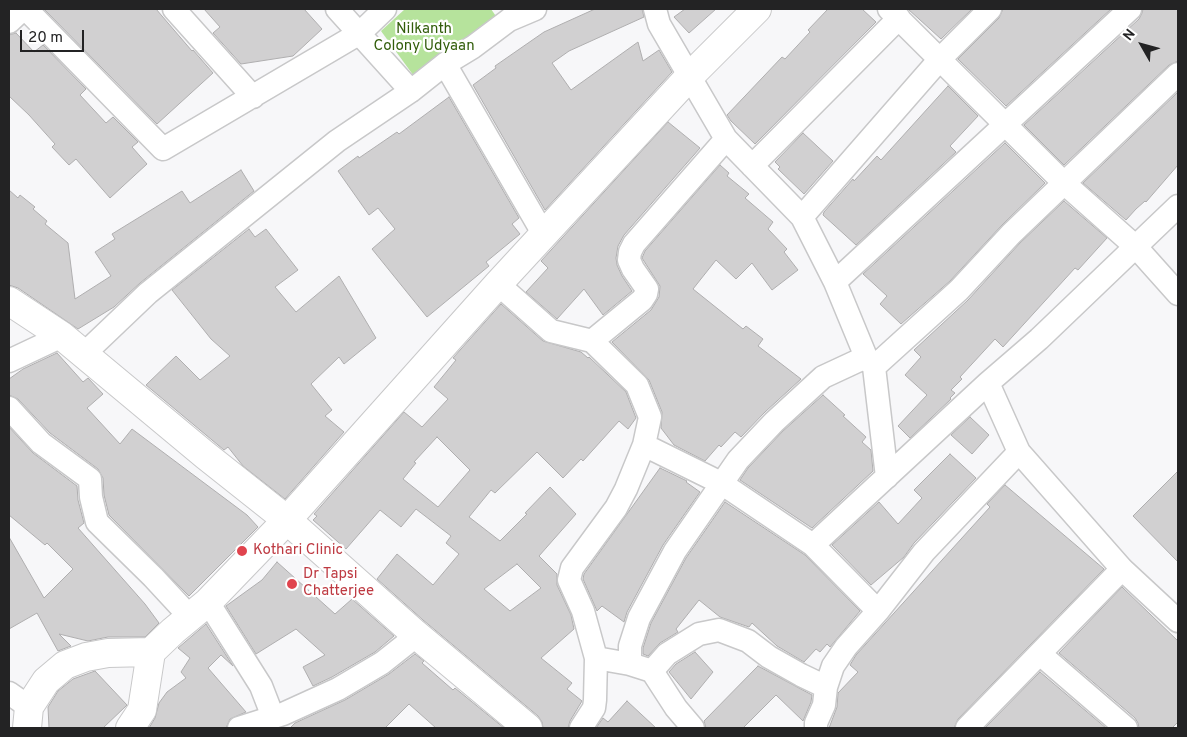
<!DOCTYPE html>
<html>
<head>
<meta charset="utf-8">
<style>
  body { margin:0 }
  #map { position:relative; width:1187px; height:737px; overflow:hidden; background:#f7f7f9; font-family:Overpass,sans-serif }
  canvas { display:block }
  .frame { position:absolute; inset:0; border:10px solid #232324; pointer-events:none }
  .north { position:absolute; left:1117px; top:20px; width:50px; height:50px; -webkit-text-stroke:4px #fff; paint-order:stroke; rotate:308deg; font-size:14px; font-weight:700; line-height:20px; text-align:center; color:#232324 }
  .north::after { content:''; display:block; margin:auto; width:18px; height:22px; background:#232324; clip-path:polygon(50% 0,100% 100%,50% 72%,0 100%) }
  .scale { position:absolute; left:20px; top:30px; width:64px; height:22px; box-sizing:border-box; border:2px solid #232324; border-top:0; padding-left:6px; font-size:15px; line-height:18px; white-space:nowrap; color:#232324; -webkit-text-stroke:4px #fff; paint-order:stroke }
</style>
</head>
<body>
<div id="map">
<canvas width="1187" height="737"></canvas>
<div class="frame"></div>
<div class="north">N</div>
<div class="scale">20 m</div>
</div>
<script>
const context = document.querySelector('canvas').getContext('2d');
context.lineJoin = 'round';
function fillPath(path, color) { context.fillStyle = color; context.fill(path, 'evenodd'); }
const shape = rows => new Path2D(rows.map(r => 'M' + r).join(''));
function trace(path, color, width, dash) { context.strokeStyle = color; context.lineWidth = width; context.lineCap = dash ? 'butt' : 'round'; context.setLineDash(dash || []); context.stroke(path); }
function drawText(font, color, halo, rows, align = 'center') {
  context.font = font + ' Overpass,sans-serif'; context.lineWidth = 4.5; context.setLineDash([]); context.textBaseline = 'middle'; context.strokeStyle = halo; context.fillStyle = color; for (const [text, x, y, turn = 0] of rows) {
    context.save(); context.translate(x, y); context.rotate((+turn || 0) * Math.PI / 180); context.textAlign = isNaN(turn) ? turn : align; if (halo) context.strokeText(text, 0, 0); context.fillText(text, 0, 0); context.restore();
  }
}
fillPath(shape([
  [405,9,491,9,500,22,416,79,381,31]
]), '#b6e39c');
const building = shape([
  [44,9,156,9,192,51,193,50,213,73,157,124,44,9],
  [204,9,304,9,322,29,293,56,241,64,213,33,220,27,204,9],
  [595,9,642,9,644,17,569,51,552,63,571,90,638,42,643,61,659,50,672,72,545,210,473,85,496,68,495,66,544,32,595,9],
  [685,9,716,9,689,33,674,17,685,9],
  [828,9,862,9,876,22,755,144,731,121,727,115,782,57,785,59,810,32,808,30,828,9],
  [908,9,972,9,941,39,908,9],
  [1003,9,1111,9,1006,106,958,59,999,18,1003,9],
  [1143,9,1178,9,1178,61,1169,65,1064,165,1024,125,1139,19,1142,13,1143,9],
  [16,33,34,52,43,45,86,89,80,95,106,123,113,117,138,142,132,147,147,164,110,198,76,159,69,165,52,147,55,144,29,115,9,96,9,35,16,33],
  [948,86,978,116,950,146,956,152,856,245,823,215,824,212,853,179,854,181,877,156,881,160,948,86],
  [1178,92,1178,165,1146,202,1145,201,1136,209,1126,220,1083,183,1178,92],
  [449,97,519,218,512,224,520,234,486,262,489,266,427,317,372,249,395,229,378,208,369,215,338,171,358,156,359,158,397,132,399,134,449,97],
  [668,122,700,148,624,235,618,246,616,258,617,265,622,276,632,291,603,315,584,289,557,319,526,292,548,268,541,261,668,122],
  [803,133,833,161,804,194,778,169,780,167,775,162,803,133],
  [1005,143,1045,183,1002,225,950,281,901,324,880,304,887,296,863,274,1005,143],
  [720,165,729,173,727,176,749,194,745,198,773,222,768,229,787,249,784,252,798,270,772,290,752,263,736,279,716,260,693,289,743,329,746,326,763,339,758,346,801,379,765,412,741,437,735,432,721,447,719,445,705,461,674,445,661,428,662,412,649,380,612,342,651,310,659,297,660,286,642,258,645,251,720,165],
  [241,170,254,191,140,283,114,307,78,329,18,288,9,285,9,190,18,198,20,195,35,207,33,209,47,221,45,224,68,243,75,299,111,276,95,252,115,239,112,234,182,191,190,203,241,170],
  [1064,201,1107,238,1078,270,1075,268,1003,347,995,339,960,377,962,379,951,390,955,393,950,398,951,399,910,438,898,426,927,395,905,375,921,357,914,350,968,300,1020,243,1064,201],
  [249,229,255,237,266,229,298,270,275,287,296,312,339,276,376,338,344,364,339,357,311,384,332,410,325,416,344,432,285,499,243,466,228,447,224,450,146,385,176,356,200,380,230,356,211,339,172,290,249,229],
  [501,304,543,341,581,352,588,358,589,357,626,392,636,418,628,429,619,421,583,461,581,459,563,478,537,452,495,493,491,490,469,517,500,541,527,514,525,513,550,487,576,514,539,556,557,574,557,585,571,615,574,629,541,658,572,683,567,689,582,701,570,721,568,728,543,728,542,722,538,716,423,620,377,579,397,554,433,585,459,554,446,543,451,536,416,509,401,527,380,510,346,549,313,520,317,516,314,514,404,412,422,427,448,399,434,387,456,360,453,358,501,304],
  [437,437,470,470,438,507,403,479,416,463,414,462,437,437],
  [517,564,541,588,510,611,484,589,517,564],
  [57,353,83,382,88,378,103,394,87,408,120,444,132,429,247,515,258,527,189,596,109,515,104,495,103,478,98,469,50,433,18,399,9,395,9,379,23,369,57,353],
  [823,395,845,415,843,416,866,437,862,442,871,450,873,471,812,528,740,480,748,468,783,431,823,395],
  [970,417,989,435,972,454,951,435,970,417],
  [9,427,33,453,77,486,78,500,84,523,78,528,145,604,159,623,145,637,108,637,88,641,59,634,71,646,58,651,37,613,9,629,9,537,44,598,73,569,47,543,45,545,9,515,9,427],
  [950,454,976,478,914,543,904,557,871,585,832,545,879,502,898,524,922,498,914,490,950,454],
  [660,468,687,481,686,482,700,492,663,545,627,612,624,622,602,606,597,611,583,579,584,574,660,468],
  [1178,471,1178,562,1133,516,1178,471],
  [1005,485,1104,569,958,719,954,728,829,728,837,707,838,693,858,672,850,665,856,655,990,507,987,504,1005,485],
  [725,502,805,555,860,611,830,647,827,644,820,652,816,649,804,662,777,646,752,623,749,627,720,617,699,600,676,629,678,632,660,643,648,656,643,654,643,648,651,623,686,558,725,502],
  [277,562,335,614,352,599,394,636,375,652,332,677,313,686,303,667,325,655,296,629,256,654,226,606,262,580,277,562],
  [1122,587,1178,641,1178,722,1172,728,1139,728,1138,723,1135,718,1059,653,1122,587],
  [206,624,233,666,221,655,208,668,246,712,230,719,226,728,149,728,155,718,159,703,167,692,186,678,181,672,190,658,178,648,206,624],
  [695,652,713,672,691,699,669,672,676,664,695,652],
  [415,654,424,661,422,663,453,690,455,688,504,728,436,728,409,704,385,728,290,728,295,723,345,700,389,674,415,654],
  [758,666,812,695,811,702,803,721,776,695,743,728,706,728,704,721,758,666],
  [95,671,127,705,125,707,103,728,49,728,48,707,58,691,73,679,95,671],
  [1040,672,1106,728,985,728,1040,672],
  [627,701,656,728,596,728,603,718,608,722,627,701]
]);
fillPath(building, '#d1d0d1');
trace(building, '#afaeaf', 1);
const minor = shape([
  [26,9,163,149,360,33,385,9],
  [174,9,253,97],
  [337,9,411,91],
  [655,9,659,24,726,139,802,217,835,282,866,357,874,367,887,477],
  [889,9,1064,183,1136,247,1178,294],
  [9,22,23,9],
  [445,64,544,235],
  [752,166,899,18],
  [1178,206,1039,339,988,383,1019,452,1122,569,1178,621],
  [802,217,940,59,990,9],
  [835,282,1130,9],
  [498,284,551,331,592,341,637,385,650,417,644,445,626,489,616,508,572,568,569,580,583,611,596,658,595,700,594,708,581,728],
  [592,341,642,300,646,294,647,289,633,269,629,260,630,252,634,244,726,139],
  [84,354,148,293,337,141,411,91,445,64,473,47,509,20,535,9],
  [9,361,62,336],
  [874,367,959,290,1011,234,1178,74],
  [9,408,41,443,90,479,91,497,97,522,153,577,191,618],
  [644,445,721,483,813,545,878,611],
  [813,545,988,383],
  [208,602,261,686,273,717],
  [1040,654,1126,728],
  [596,658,630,664,652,671,667,654,699,634,719,630,748,641,769,657,801,675,826,687],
  [630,664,630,646,639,618,675,551,738,460,774,422,823,377,866,357],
  [652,671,676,708,693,728],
  [9,693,29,707],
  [239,728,283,714,338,689,382,663,406,644,413,632],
  [816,728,816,723,824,705,826,687,833,666,846,647,878,611,924,552,1019,452],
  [967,728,1122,569]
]);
const tertiary = shape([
  [9,301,62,336,205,455,287,520,413,632,528,728]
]);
const secondary = shape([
  [27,728,29,707,46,681,65,665,86,657,108,653,151,652,173,631,208,602,287,520,498,284,689,77,757,9],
  [130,728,142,710,151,652]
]);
trace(minor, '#c8c8c9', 25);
trace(tertiary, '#c8c8c9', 30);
trace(secondary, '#c8c8c9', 30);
trace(minor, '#fff', 22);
trace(tertiary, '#fff', 28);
trace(secondary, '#fff', 28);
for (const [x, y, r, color] of [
  [242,551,6,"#e0444e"],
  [292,584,6,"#e0444e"]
]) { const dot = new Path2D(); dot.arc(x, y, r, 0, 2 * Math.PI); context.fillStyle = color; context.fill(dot); trace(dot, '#fff', 2); }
drawText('15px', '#315d0a', '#fff', [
  ["Nilkanth",424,30],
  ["Colony Udyaan",424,47]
]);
drawText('15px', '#be3a42', '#fff', [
  ["Kothari Clinic",253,551],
  ["Dr Tapsi",303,575],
  ["Chatterjee",303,592]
], 'left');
</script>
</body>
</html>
